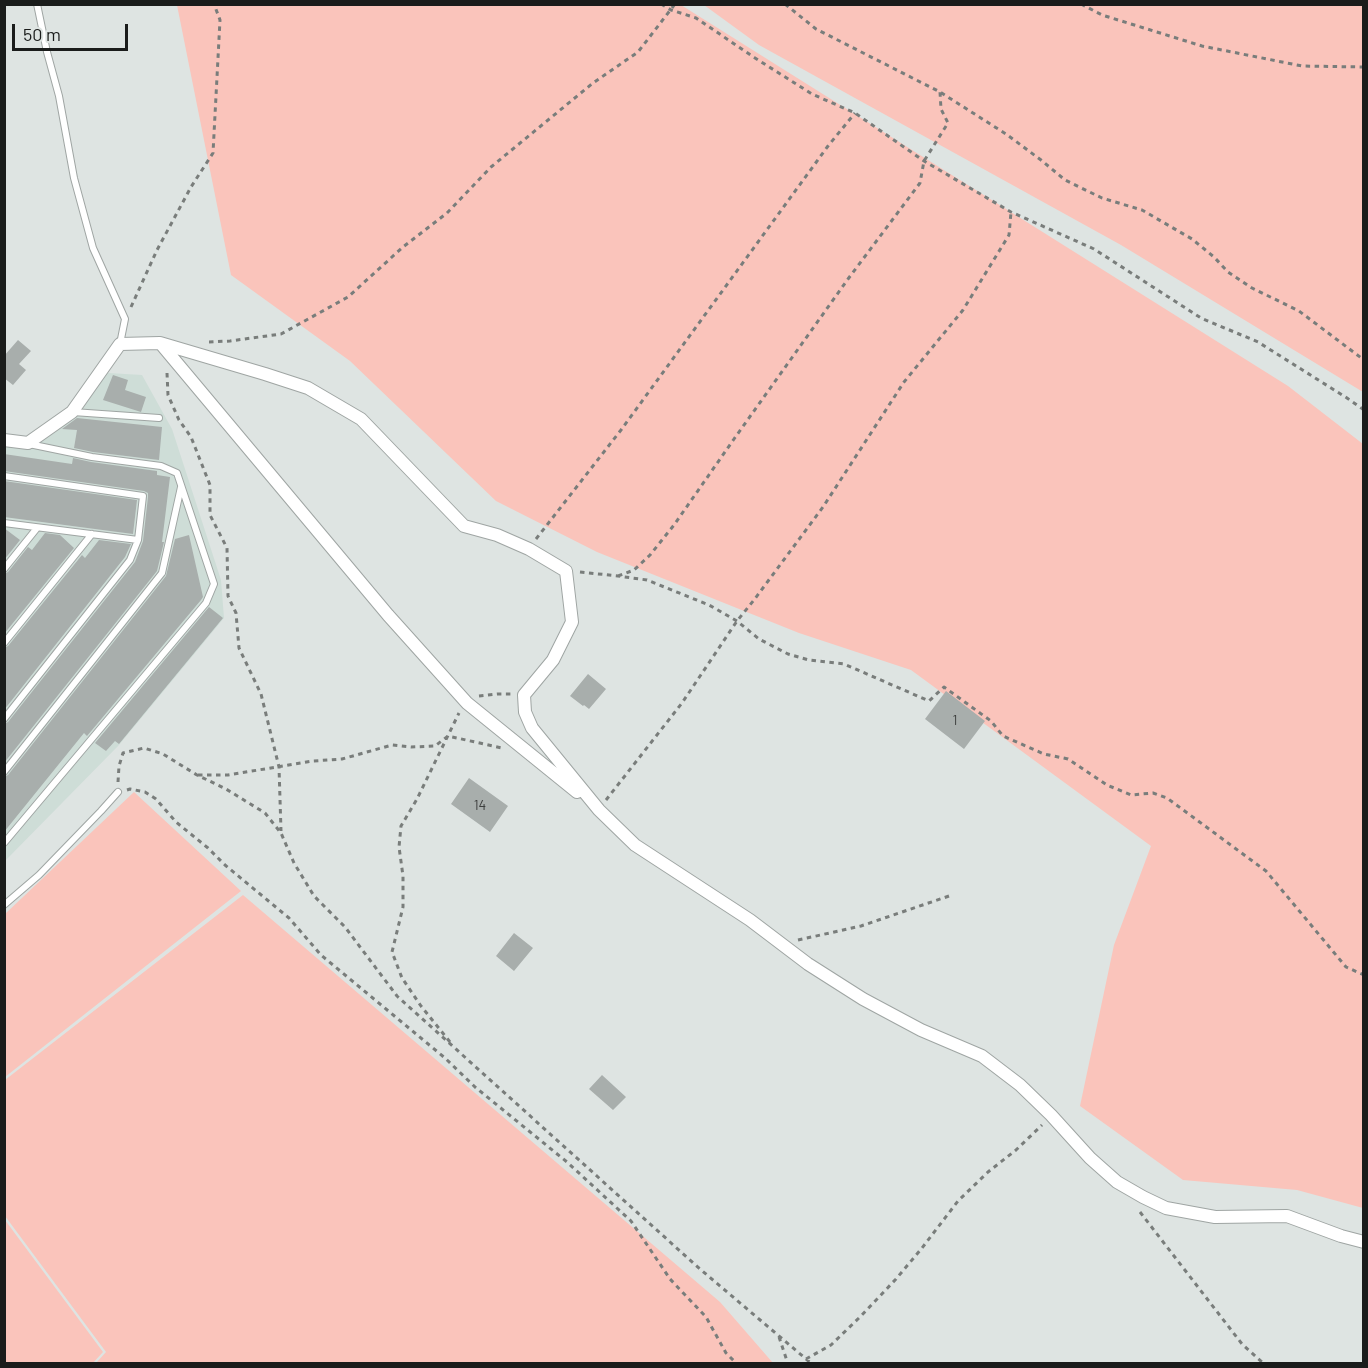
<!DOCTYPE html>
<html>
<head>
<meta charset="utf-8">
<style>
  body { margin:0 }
  #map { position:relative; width:1368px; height:1368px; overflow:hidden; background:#dee4e2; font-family:Barlow,sans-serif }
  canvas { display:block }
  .frame { position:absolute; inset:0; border:6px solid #1a1c1b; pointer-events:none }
  .scale { position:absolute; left:12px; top:24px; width:116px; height:27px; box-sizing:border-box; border:3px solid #1a1c1b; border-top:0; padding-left:8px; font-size:18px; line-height:21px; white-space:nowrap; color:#1a1c1b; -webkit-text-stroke:4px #dee4e2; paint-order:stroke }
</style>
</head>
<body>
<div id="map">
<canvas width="1368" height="1368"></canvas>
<div class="frame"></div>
<div class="scale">50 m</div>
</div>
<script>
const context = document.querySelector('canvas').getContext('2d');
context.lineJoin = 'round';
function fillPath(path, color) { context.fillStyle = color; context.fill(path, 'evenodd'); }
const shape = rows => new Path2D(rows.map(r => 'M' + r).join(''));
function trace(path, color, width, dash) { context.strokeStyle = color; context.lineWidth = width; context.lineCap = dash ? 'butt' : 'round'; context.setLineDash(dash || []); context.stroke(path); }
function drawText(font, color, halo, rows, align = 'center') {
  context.font = font + ' Barlow,sans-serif'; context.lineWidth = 4.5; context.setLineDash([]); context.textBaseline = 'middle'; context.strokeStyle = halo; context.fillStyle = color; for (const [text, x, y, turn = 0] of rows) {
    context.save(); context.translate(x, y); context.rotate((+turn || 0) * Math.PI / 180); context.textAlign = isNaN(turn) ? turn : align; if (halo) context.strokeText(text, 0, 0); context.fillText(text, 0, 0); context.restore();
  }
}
fillPath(shape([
  [108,373,142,375,172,429,221,580,224,618,119,745,5,861,5,445,31,449,74,416]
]), '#ceddd7');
fillPath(shape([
  [177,5,681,5,1288,386,1363,444,1363,1208,1297,1190,1183,1180,1080,1106,1114,945,1151,846,911,670,799,633,597,552,496,501,350,361,231,275],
  [704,5,1363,5,1363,392,1121,245,759,45],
  [134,792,241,891,5,1077,5,914],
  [243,895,720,1302,773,1363,96,1363,106,1352,5,1216,5,1080],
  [5,1220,103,1352,93,1363,5,1363]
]), '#fac4bb');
fillPath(shape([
  [18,340,31,351,19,364,26,370,13,385,4,378,4,356],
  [113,375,128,380,125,390,146,397,141,412,103,400],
  [77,418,162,427,159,460,93,452,74,448,77,430,62,429],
  [4,454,72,464,73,458,91,462,157,471,157,475,170,477,162,542,164,542,157,571,4,763,4,724,8,722,135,562,143,541,148,497,148,493,144,491,4,471],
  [4,481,137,500,133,534,4,517],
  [4,528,20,540,4,560],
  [45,533,60,535,74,548,4,634,4,574,8,572,28,547,32,550],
  [189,535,203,597,201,600,87,736,84,733,4,832,4,777,8,775,166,576,175,539],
  [99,540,131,544,125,557,4,710,4,648,8,646,82,555,85,558],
  [209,607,223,618,119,744,115,741,106,751,95,743],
  [588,674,606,689,589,709,584,705,583,706,570,696],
  [946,691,985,721,964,749,925,719],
  [469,778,508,806,490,832,451,804],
  [514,933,533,948,514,971,496,956],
  [602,1075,626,1097,613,1110,589,1089]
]), '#a8aeac');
const service = shape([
  [37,4,47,52,59,96,74,178,93,248,125,319,120,344],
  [73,412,159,418],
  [4,476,143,496,138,540,130,560,4,719],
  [4,523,138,540],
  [4,569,37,528],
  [4,643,92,534],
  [4,772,162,573,181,487],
  [4,843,206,603,214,584,177,473,161,466,92,457,29,444],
  [4,905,39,875,101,811,118,792]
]);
const minor = shape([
  [161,344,388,615,467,703,577,792],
  [4,440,28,443,72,412,120,344,160,343,265,374,308,388,361,419,464,526,497,535,529,549,566,571,572,622,553,660,524,695,525,712,532,728,599,810,635,845,750,920,808,964,863,999,921,1030,982,1056,1020,1085,1051,1115,1090,1158,1117,1182,1143,1197,1166,1208,1215,1217,1287,1216,1341,1236,1364,1242]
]);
trace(service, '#9fa5a3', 8);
trace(minor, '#9fa5a3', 14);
trace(shape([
  [661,4,671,10,696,18,755,58,812,94,855,113,924,161,1011,212,1094,249,1201,318,1258,342,1347,398,1364,410],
  [785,4,816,29,940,92,1006,134,1041,160,1065,180,1102,198,1142,210,1192,239,1214,257,1228,272,1252,288,1299,311,1364,360],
  [1081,4,1102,15,1202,46,1302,66,1364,67],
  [131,307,157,250,191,187,213,153,220,20,214,4],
  [209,342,230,341,281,334,348,297,403,247,447,213,491,167,593,83,638,52,675,4],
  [167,373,168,395,179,420,191,437,210,485,210,515,227,548,228,596,236,613,239,648,261,694,279,767,281,831],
  [536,539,621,430,828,146,855,113],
  [580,572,618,576,647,580,709,605,737,621,759,639,788,654,809,660,844,664,929,701,944,687,991,721,1003,736,1044,754,1068,759,1107,785,1131,795,1153,793,1167,798,1266,871,1346,967,1364,975],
  [618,576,634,570,650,555,674,525,734,439,848,279,920,183,924,161,948,123,941,109,940,92],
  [479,696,497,694,511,694],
  [198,775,228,775,313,761,342,759,392,745,411,747,435,746,448,736,502,748],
  [118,782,119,766,123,753,144,748,163,754,197,775,226,789,265,813,281,833,294,863,314,896,345,927,397,996,700,1269,812,1364],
  [127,790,130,789,145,792,156,799,176,822,208,848,225,865,289,918,321,955,445,1058,475,1087,567,1162,631,1221,670,1279,706,1317,726,1353,737,1364],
  [606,800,682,703,737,621,754,600,823,507,904,382,963,310,1009,235,1011,212],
  [798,940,861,926,952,895],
  [450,1042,421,1006,402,978,392,952,403,907,403,876,399,847,401,826,417,799,459,713],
  [1140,1212,1242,1344,1264,1364],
  [779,1337,788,1364],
  [806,1359,831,1345,861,1316,896,1279,922,1248,958,1201,988,1172,1016,1150,1042,1125]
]), '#797d7b', 3, [4.5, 4.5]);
trace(service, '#fff', 6);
trace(minor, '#fff', 12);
drawText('14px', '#3e403f', null, [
  ["1",955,720],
  ["14",480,805]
]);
</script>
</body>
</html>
